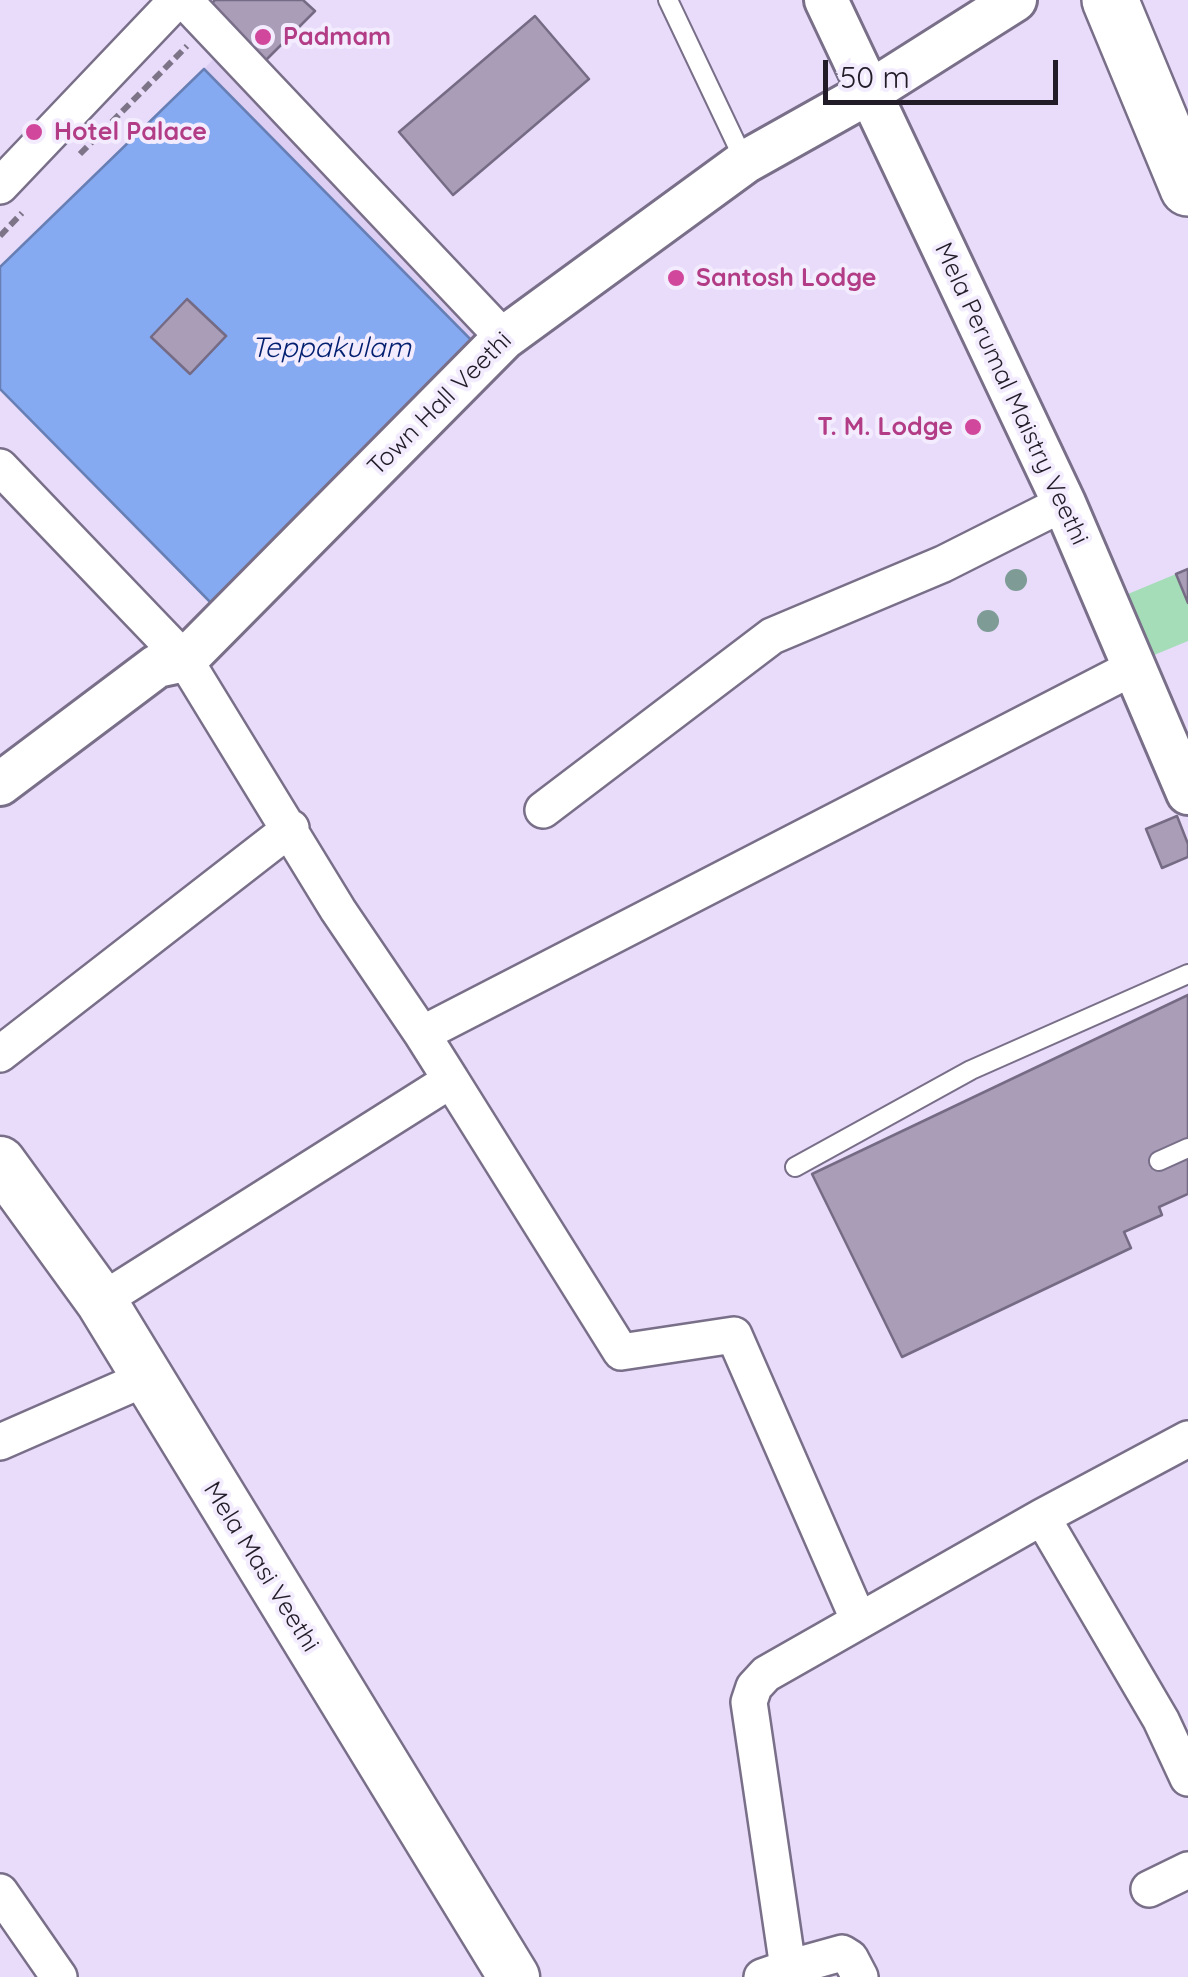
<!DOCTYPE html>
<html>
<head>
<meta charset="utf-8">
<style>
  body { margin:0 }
  #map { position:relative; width:1188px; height:1977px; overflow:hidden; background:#e8dcfa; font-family:Quicksand,sans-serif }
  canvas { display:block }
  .scale { position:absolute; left:823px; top:60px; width:235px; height:45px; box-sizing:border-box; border:5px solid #211c27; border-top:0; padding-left:12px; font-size:30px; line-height:35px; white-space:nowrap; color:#211c27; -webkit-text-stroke:8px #f3ecfe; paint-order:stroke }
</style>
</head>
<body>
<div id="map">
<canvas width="1188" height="1977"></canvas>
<div class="scale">50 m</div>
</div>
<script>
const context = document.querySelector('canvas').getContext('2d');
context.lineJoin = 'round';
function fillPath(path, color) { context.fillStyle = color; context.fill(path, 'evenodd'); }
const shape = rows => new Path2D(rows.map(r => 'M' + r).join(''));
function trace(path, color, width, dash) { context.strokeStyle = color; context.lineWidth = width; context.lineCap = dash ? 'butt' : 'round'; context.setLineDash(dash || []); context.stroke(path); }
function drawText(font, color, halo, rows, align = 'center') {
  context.font = font + ' Quicksand,sans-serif'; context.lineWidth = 8; context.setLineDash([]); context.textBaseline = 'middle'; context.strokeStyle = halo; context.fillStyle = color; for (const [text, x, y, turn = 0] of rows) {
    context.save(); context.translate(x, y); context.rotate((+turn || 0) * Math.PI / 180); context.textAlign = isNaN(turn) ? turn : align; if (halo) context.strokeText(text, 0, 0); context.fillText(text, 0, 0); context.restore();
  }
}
fillPath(shape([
  [216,56,493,337,480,349,204,69]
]), '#ddcff3');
fillPath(shape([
  [1176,574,1188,603,1188,641,1142,660,1116,599]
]), '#a4ddb8');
const water = shape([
  [204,69,480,349,216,608,0,389,0,267,204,69],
  [187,300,226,336,191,373,187,300]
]);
fillPath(water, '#85aaf1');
trace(water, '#677fb4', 2.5);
const building = shape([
  [215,0,303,0,315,11,263,63,207,8,215,0],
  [535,16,589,79,453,195,399,132,535,16],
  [187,299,226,336,190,374,151,337,187,299],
  [1188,569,1188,603,1176,574,1188,569],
  [1177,816,1188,844,1188,857,1162,868,1146,829,1177,816],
  [1188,995,1188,1194,1159,1207,1162,1215,1124,1232,1131,1248,902,1357,812,1174,1188,995]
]);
fillPath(building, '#a99db8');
trace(building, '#766b85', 2.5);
const service = shape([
  [668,0,745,162],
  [1159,1161,1188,1148],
  [795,1167,971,1070,1188,974]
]);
const minor = shape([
  [184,0,504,338],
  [0,186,177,0],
  [0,467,185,660,338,910,422,1034],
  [543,810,772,636,943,564,1064,503],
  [0,1054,291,828],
  [451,1080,621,1352,734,1335,859,1621],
  [101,1301,451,1080,422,1034,1136,666],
  [0,1442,144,1379],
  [1042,1517,1161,1720,1188,1778],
  [1149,1889,1188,1870],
  [0,1892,59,1977],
  [788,1968,842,1953,850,1958,860,1977],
  [762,1977,788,1968,749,1702,754,1687,766,1674,1042,1517,1188,1439]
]);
const tertiary = shape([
  [826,0,1064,503,1188,793],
  [0,784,157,666,185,660,504,338,745,162,868,93,1015,0]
]);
const secondary = shape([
  [0,1162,101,1301,514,1977]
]);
const primary = shape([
  [1110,0,1188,188]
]);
trace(service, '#796f89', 22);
trace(minor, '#796f89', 40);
trace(tertiary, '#796f89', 48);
trace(secondary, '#796f89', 55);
trace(primary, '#796f89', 60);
trace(shape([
  [80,154,187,46],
  [0,236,22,213]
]), '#7d7488', 6, [10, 5]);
trace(service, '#fff', 18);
trace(minor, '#fff', 35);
trace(tertiary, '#fff', 42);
trace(secondary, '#fff', 50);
trace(primary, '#fff', 55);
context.fillStyle = '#7e9b95';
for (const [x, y] of [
  [1016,580],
  [988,621]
]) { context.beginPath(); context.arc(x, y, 11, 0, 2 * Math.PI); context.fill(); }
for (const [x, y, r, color] of [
  [263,37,10,"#d1479c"],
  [34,132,10,"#d1479c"],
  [676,278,10,"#d1479c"],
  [973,427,10,"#d1479c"]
]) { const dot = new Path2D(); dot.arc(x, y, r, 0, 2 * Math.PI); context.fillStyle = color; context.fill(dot); trace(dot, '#f3ecfe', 4); }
drawText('bold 25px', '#b23c85', '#f3ecfe', [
  ["Padmam",283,37],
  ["Hotel Palace",54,132],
  ["Santosh Lodge",696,278],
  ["T. M. Lodge",953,427,"right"]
], 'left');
drawText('25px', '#211c27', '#f3ecfe', [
  ["Mela Perumal Maistry Veethi",1011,394,65],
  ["Town Hall Veethi",440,404,-45],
  ["Mela Masi Veethi",261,1567,58]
]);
drawText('italic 28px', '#021f70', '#f3ecfe', [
  ["Teppakulam",331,349]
]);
</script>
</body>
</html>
